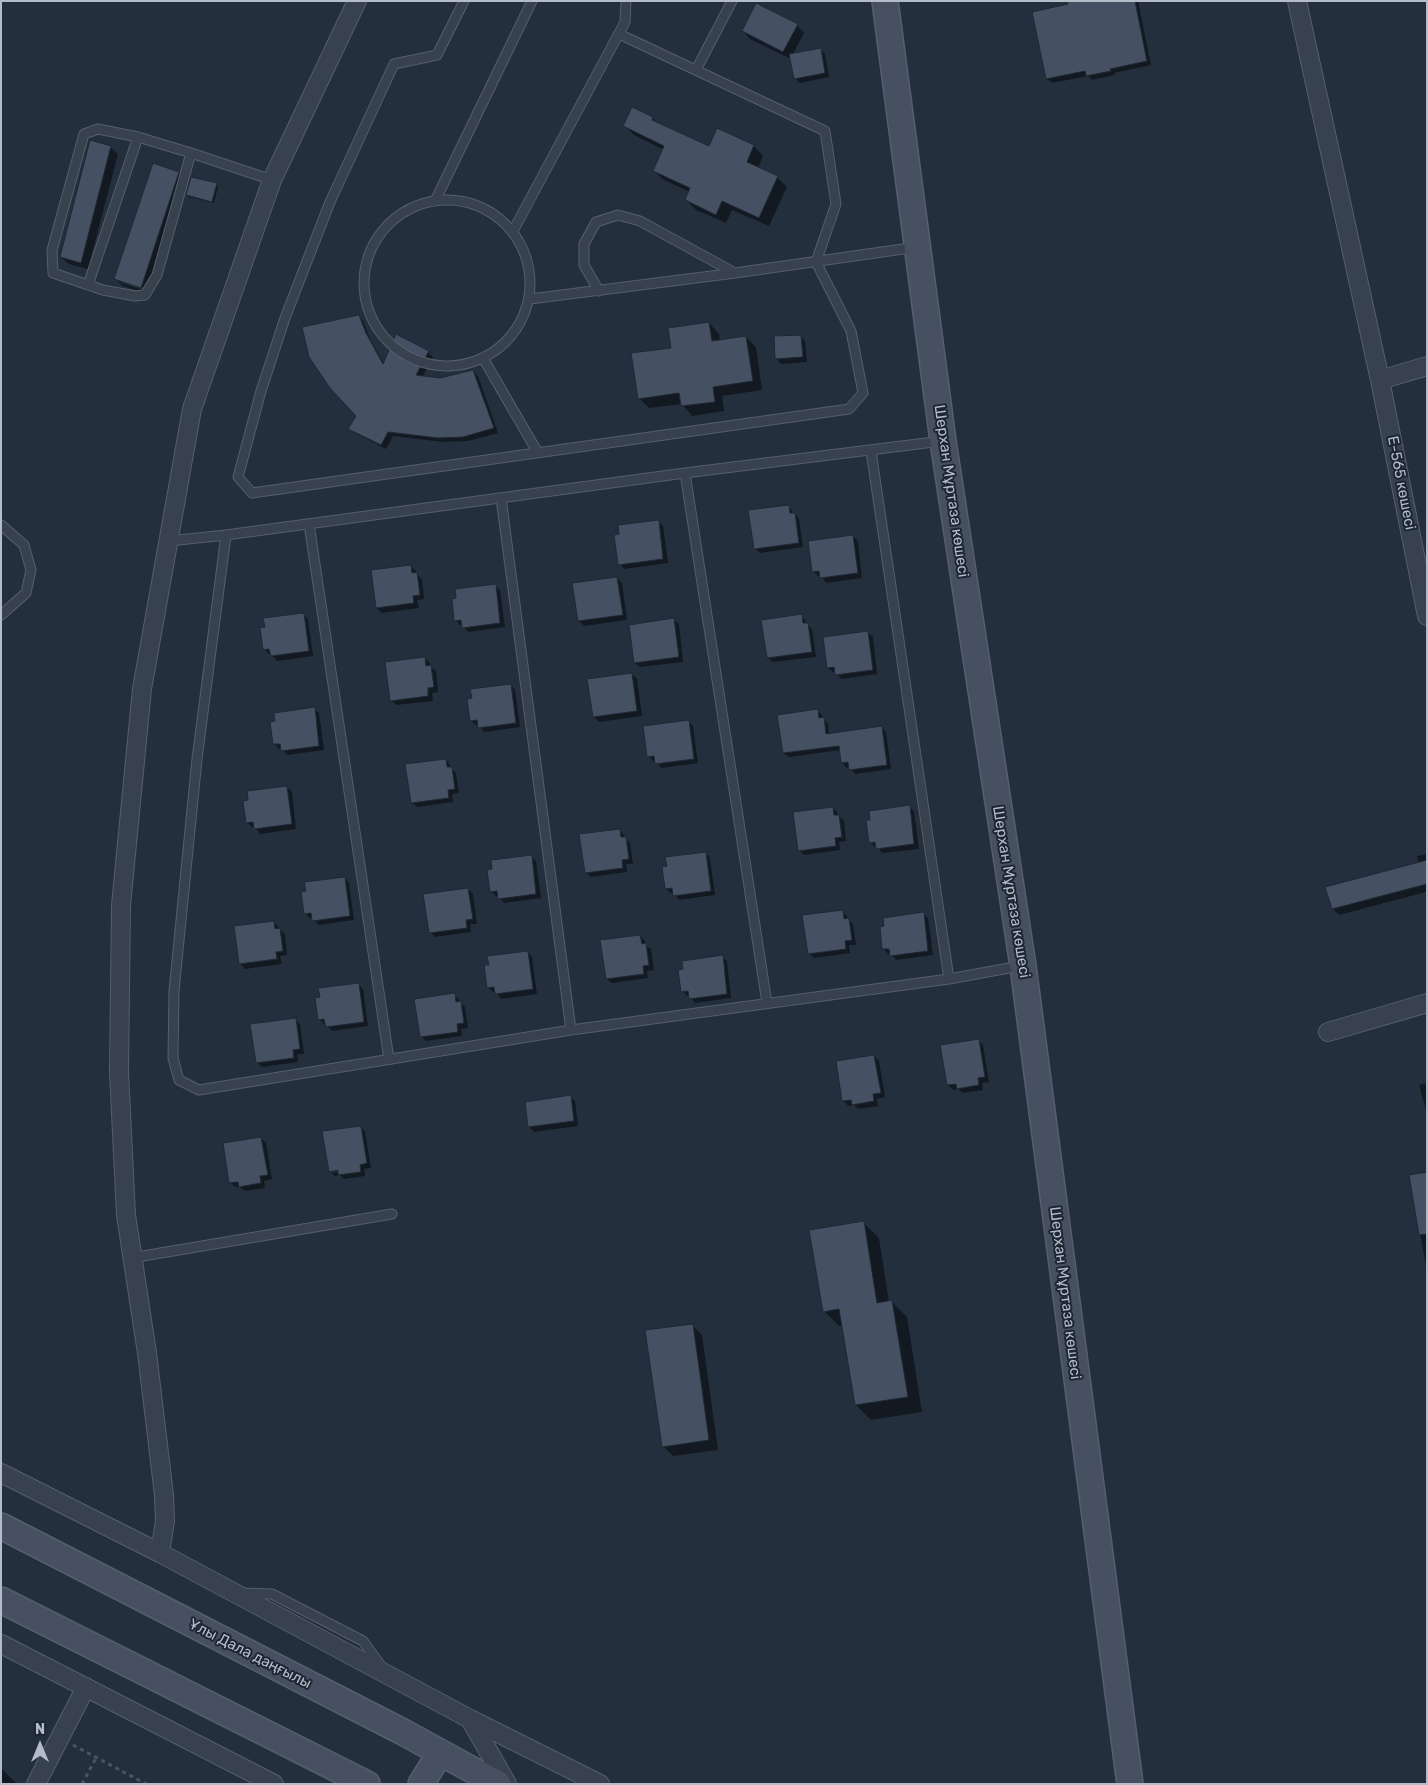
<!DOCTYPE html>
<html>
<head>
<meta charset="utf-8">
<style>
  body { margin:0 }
  #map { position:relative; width:1428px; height:1785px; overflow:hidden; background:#242f3e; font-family:Rubik,sans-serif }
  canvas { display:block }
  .frame { position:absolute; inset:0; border:2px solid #b4bcc9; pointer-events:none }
  .north { position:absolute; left:15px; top:1720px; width:50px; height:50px; -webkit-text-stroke:4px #1d2633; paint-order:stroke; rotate:0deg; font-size:14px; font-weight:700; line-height:20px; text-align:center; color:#b4bcc9 }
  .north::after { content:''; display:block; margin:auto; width:18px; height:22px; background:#b4bcc9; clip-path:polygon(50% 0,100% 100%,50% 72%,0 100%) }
</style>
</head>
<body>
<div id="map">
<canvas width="1428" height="1785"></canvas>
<div class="frame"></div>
<div class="north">N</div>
</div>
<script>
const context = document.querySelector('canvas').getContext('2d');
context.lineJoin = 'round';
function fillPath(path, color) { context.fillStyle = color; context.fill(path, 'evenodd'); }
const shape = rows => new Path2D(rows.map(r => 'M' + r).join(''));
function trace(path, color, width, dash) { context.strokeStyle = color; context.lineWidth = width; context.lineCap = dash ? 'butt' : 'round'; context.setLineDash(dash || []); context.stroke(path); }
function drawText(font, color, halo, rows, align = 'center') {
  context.font = font + ' Rubik,sans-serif'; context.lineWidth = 4; context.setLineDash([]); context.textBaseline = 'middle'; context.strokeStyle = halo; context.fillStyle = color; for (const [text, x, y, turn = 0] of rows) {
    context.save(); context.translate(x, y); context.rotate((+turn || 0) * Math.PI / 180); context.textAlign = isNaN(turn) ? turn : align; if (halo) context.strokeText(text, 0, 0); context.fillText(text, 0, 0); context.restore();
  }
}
fillPath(shape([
  [1082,1,1138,1,1151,65,1114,73,1115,75,1092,80,1088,76,1052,83,1047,79],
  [797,25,804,33,793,54,820,49,825,54,829,77,800,83,795,78,791,59,750,39,743,31],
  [652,118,659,124,709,147,717,129,754,146,763,156,758,168,777,177,787,187,769,226,732,210,726,223,696,210,686,200,690,192,664,180,654,171,664,150,634,135,624,125],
  [110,147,118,154,88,269,69,264,61,257],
  [179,173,186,180,148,294,123,286,115,278],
  [122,280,147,289,146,291,122,283],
  [216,184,218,187,214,203,189,197,187,195],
  [358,316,363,321,370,339,384,364,428,352,433,357,422,378,440,380,473,371,478,376,498,433,468,441,443,442,393,436,386,449,355,433,350,429,358,416],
  [709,323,719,334,720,341,746,337,756,347,762,390,722,396,724,411,692,416,682,404,649,408,639,398,673,349],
  [801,336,805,341,807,362,781,364,777,359],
  [788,506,799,519,803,547,760,553,755,548],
  [658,521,663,526,668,563,624,569,620,564],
  [853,536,858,541,862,578,826,583,821,575,818,576,813,571],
  [411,566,416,571,416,574,422,579,424,599,417,600,419,608,382,613,377,608,372,571],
  [617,578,622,583,627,620,584,626,579,621],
  [495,585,500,590,505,627,468,632,463,625,460,625,456,620],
  [303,614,308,619,313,656,277,661,271,654,269,654,264,649],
  [801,616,806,621,807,624,812,629,816,657,773,662,768,658],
  [674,620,679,624,683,662,640,667,635,663],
  [868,633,873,637,877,674,841,679,836,672,833,672,828,668],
  [425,658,430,663,430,667,436,671,438,692,432,693,433,701,396,705,392,701],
  [632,674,637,679,642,716,599,722,594,717],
  [511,685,515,690,520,727,484,732,479,725,476,725,471,720],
  [314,709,319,713,324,750,287,755,282,748,279,749,275,744],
  [817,711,822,715,822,719,828,723,829,734,882,727,886,732,891,769,855,774,850,767,847,768,842,763,840,750,789,757,784,753],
  [688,721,693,726,698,763,661,768,656,761,653,761,649,756],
  [446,760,450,765,451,768,456,773,459,793,452,794,453,802,417,807,412,802],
  [287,787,292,792,296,829,260,834,255,827,252,827,247,822],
  [909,807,914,811,919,849,882,853,877,846,875,847,870,842],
  [833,808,838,813,838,816,844,821,846,841,839,842,840,850,804,855,799,850],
  [619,830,624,835,624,838,630,843,633,864,626,864,627,872,591,877,586,872],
  [706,853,710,858,715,895,679,900,674,893,671,893,666,889],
  [1427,854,1427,895,1426,892,1339,915,1333,909,1419,864,1417,856],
  [531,856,536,861,541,898,504,903,499,896,496,896,491,891],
  [345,878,349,883,354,920,318,925,313,918,310,918,305,913],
  [468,889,473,894,477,924,470,924,471,932,435,937,430,932],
  [842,911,847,916,848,919,853,924,856,945,849,945,850,953,814,958,809,953],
  [923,914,928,918,933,955,896,960,891,953,888,954,884,949],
  [274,922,285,935,287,955,280,956,282,964,245,969,241,964,235,927],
  [640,936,645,941,645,945,651,949,654,970,647,971,648,978,612,983,607,979],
  [528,952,532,957,537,994,501,999,496,991,493,992,488,987],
  [722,956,727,961,731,998,695,1003,690,996,687,996,683,991],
  [358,984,363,989,368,1026,332,1031,326,1024,324,1024,319,1019],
  [454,995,459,999,459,1003,465,1007,468,1028,461,1029,462,1036,426,1041,421,1036],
  [295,1019,300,1024,304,1054,297,1054,298,1062,262,1067,257,1062],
  [979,1041,983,1045,989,1082,982,1083,983,1090,963,1093,958,1089,953,1090,948,1085],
  [874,1056,879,1061,885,1097,877,1099,878,1106,858,1109,854,1105,848,1106,844,1101],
  [1427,1083,1427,1114,1419,1085],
  [570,1097,575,1101,578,1126,534,1132,530,1127,526,1103],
  [361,1127,365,1132,371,1168,364,1169,365,1176,344,1179,340,1175,335,1176,330,1171],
  [344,1168,344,1171,332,1173,332,1170],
  [261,1138,266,1143,272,1179,264,1181,265,1188,245,1191,240,1187,235,1187,231,1183],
  [1427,1174,1427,1272,1410,1176],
  [864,1223,879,1238,889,1302,892,1302,907,1317,922,1412,871,1420,856,1405,843,1326,839,1326,824,1311],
  [692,1325,702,1335,718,1450,673,1456,663,1446],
  [1,1768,17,1784,1,1784]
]), '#0007');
const building = shape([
  [1067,1,1135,1,1147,61,1110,69,1111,71,1086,76,1085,71,1046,79,1032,12,1068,4,1067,1],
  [756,3,798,24,783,52,742,31,756,3],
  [821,48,825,73,794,79,789,54,821,48],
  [632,107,653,117,652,120,709,146,717,128,754,145,747,162,778,176,759,218,722,201,716,215,685,200,690,188,653,171,664,146,623,126,632,107],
  [90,140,111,146,81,263,60,257,90,140],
  [153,163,179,172,141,288,114,279,153,163],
  [191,177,217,183,212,202,186,195,191,177],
  [359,315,366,333,383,364,396,334,429,351,416,375,440,378,473,370,494,428,463,437,438,438,388,432,381,445,348,429,356,416,330,388,309,357,302,327,359,315],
  [709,322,712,341,746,336,753,381,713,387,715,402,681,406,679,393,638,399,631,353,671,348,668,328,709,322],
  [801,335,803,357,775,359,774,336,801,335],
  [789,505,790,513,795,513,799,543,754,549,748,510,789,505],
  [659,520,663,559,618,565,614,535,619,534,618,525,659,520],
  [853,535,858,573,820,578,819,571,812,572,808,541,853,535],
  [411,565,412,573,417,572,420,595,413,596,414,603,376,608,371,570,411,565],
  [617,577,623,615,578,621,572,583,617,577],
  [496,584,500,623,462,628,461,620,454,621,452,599,456,598,455,589,496,584],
  [304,613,309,651,271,656,269,649,263,650,260,628,265,627,263,618,304,613],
  [802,614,803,623,808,623,812,652,767,658,761,620,802,614],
  [674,618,679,657,634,663,629,625,674,618],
  [868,631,873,670,835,675,834,667,827,668,823,637,868,631],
  [425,657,426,666,431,665,434,687,428,688,428,696,390,701,385,662,425,657],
  [632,673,637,711,593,717,587,679,632,673],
  [511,684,516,723,478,728,477,720,470,721,467,699,472,698,470,689,511,684],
  [315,707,319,746,281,751,280,744,273,744,270,722,275,721,274,713,315,707],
  [818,709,819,718,824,717,826,734,882,726,887,765,849,770,848,762,841,763,839,746,783,753,777,715,818,709],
  [689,720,694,759,655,764,654,756,647,757,643,726,689,720],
  [446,759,447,767,452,767,455,789,448,790,449,798,411,803,405,764,446,759],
  [287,786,292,824,254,829,253,822,246,823,243,801,248,800,247,791,287,786],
  [910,805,914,844,876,849,875,842,869,843,866,820,870,820,869,811,910,805],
  [833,807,834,815,839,815,842,837,835,838,836,846,798,851,793,812,833,807],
  [620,829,621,837,626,837,629,859,622,860,623,868,585,873,579,834,620,829],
  [706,852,711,891,673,896,672,888,665,889,662,867,667,866,665,857,706,852],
  [532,855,536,894,498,899,497,891,490,892,487,870,492,869,491,860,532,855],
  [1427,860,1427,884,1332,909,1325,887,1427,860],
  [345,877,350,916,312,921,311,913,304,914,301,892,306,891,304,882,345,877],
  [468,888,473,919,466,920,467,928,429,933,423,894,468,888],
  [843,910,844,919,849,918,852,940,845,941,846,949,808,954,802,915,843,910],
  [924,912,928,951,890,956,889,949,882,949,880,927,884,926,883,918,924,912],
  [274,921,275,929,280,928,283,951,276,952,277,959,239,964,234,926,274,921],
  [640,935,642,944,646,943,649,965,643,966,644,974,606,979,600,940,640,935],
  [528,951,533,989,495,994,494,987,487,988,484,965,489,965,487,956,528,951],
  [723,955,727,994,689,999,688,991,681,992,678,970,683,969,682,961,723,955],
  [359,983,364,1022,326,1027,324,1019,318,1020,315,998,320,997,318,988,359,983],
  [455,993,456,1002,461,1001,464,1023,457,1024,458,1032,420,1037,414,999,455,993],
  [296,1018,300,1049,293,1050,294,1058,256,1063,250,1024,296,1018],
  [979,1039,985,1077,978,1078,979,1085,957,1089,956,1084,947,1085,940,1045,979,1039],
  [874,1055,881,1093,873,1094,874,1101,852,1105,851,1100,842,1101,836,1061,874,1055],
  [571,1095,574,1121,528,1127,525,1102,571,1095],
  [361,1126,367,1163,360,1165,361,1172,338,1175,338,1170,329,1172,322,1131,361,1126],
  [261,1137,268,1175,260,1176,261,1183,239,1187,238,1182,229,1183,223,1143,261,1137],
  [1427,1172,1427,1234,1419,1235,1409,1175,1427,1172],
  [864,1221,877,1303,892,1300,908,1397,855,1405,839,1309,823,1312,809,1230,864,1221],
  [693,1324,709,1440,662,1447,645,1330,693,1324]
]);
fillPath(building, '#455162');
trace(building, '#1f2835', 1);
const lane = shape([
  [464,1,437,55,394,64,330,202,285,318,261,391,238,477,252,493,849,409,863,393,851,331,816,262,836,204,825,131,619,34],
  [696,70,732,1],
  [191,153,157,275,145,295,135,296,103,290,53,273,52,250,84,134,98,129,138,137,191,153,272,180],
  [436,199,532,1],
  '364 283a83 83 0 1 1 166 0a83 83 0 1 1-166 0Z',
  [513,231,625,22,626,1],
  [88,285,138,137],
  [599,291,584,265,584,244,596,222,618,215,640,221,735,273],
  [530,299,735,273,917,247],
  [483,358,538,453],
  [871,451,949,979,571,1030,199,1090,179,1080,173,1058,174,991,197,759,226,535,685,473,942,441],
  [685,473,767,1003],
  [501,498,571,1030],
  [309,524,389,1059],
  [1,525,24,545,31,570,26,593,1,615],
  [169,541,226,535],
  [949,979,1020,966],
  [131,1258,392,1214],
  [244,1593,272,1594,363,1641,381,1666]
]);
const street = shape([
  [1297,1,1380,380,1427,616],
  [1380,380,1427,366],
  [1328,1032,1427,1003],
  [1,1473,160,1553,470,1719,600,1784],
  [160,1553,165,1521,164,1495,147,1353,126,1215,119,1072,121,905,142,689,192,409,272,180,357,1],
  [1,1644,274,1784],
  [470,1719,507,1784],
  [36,1784,86,1687]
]);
const secondary = shape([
  [885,1,943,441,1023,966,1130,1784],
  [1,1526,403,1732,498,1784],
  [1,1600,367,1784],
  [421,1784,440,1753]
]);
trace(lane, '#565f6c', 11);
trace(street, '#565f6c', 20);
trace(secondary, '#565f6c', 28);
trace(shape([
  [73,1745,146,1784],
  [82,1784,96,1758]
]), '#44595c', 3, [4, 4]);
trace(lane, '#38414e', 9);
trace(street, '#38414e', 18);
trace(secondary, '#465061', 25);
drawText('15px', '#b4bcc9', '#1d2633', [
  ["Е-565 көшесі",1401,483,79],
  ["Шерхан Мұртаза көшесі",951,491,82],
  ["Шерхан Мұртаза көшесі",1011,892,81],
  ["Шерхан Мұртаза көшесі",1065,1293,83],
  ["Ұлы Дала даңғылы",250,1654,27]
]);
</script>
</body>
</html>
